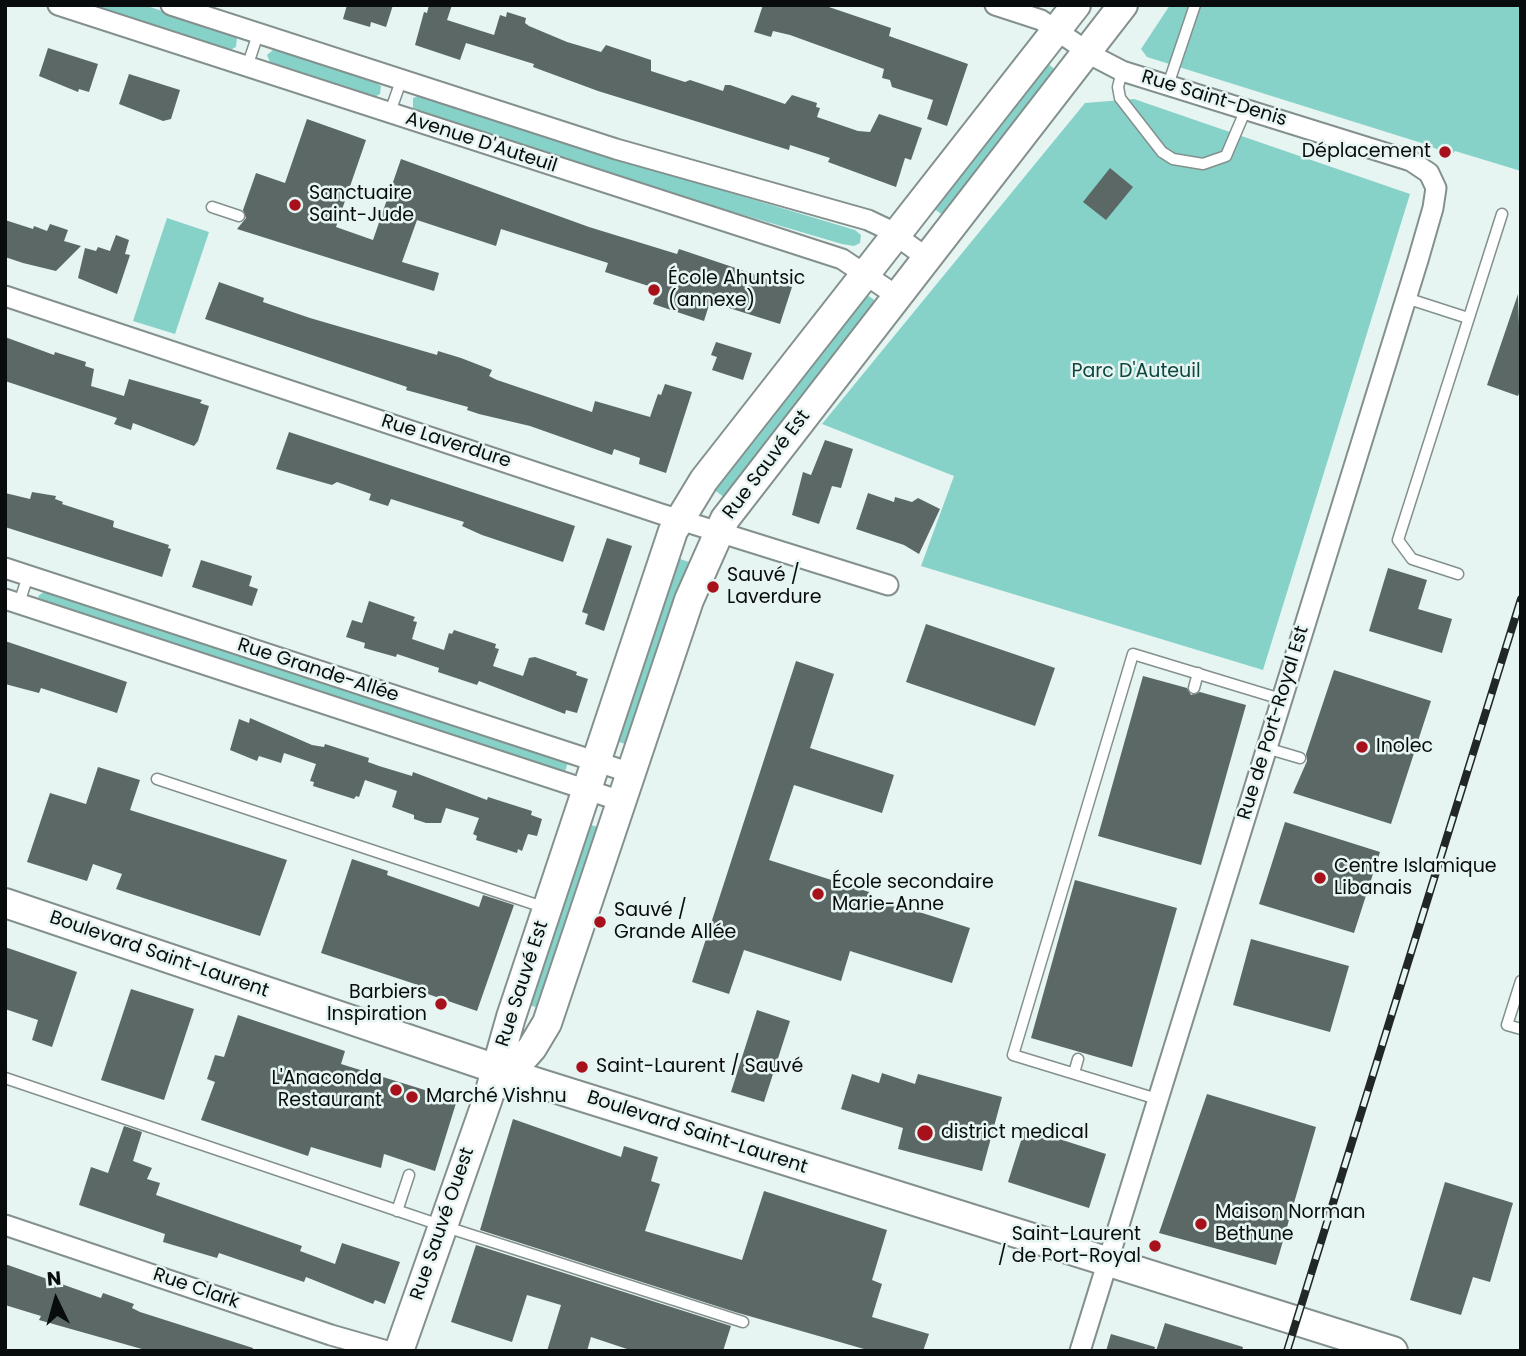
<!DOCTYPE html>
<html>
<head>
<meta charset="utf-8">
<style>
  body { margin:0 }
  #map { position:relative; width:1526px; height:1356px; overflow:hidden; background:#e6f4f2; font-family:Poppins,sans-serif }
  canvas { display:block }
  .frame { position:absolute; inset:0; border:7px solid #080c0c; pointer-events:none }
  .north { position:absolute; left:21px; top:1265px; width:70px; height:70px; -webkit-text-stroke:5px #e6f4f2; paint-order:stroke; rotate:355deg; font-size:19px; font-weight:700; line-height:28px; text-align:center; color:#080c0c }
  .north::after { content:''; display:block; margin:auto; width:24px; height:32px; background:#080c0c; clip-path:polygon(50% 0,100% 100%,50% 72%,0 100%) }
</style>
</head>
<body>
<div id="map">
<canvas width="1526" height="1356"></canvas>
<div class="frame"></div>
<div class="north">N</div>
</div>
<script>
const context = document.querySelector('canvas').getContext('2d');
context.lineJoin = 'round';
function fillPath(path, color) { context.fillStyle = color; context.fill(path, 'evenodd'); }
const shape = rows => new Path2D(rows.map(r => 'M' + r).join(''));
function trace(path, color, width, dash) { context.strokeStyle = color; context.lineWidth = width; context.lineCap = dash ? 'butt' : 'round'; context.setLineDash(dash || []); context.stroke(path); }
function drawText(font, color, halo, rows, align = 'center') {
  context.font = font + ' Poppins,sans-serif'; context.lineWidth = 5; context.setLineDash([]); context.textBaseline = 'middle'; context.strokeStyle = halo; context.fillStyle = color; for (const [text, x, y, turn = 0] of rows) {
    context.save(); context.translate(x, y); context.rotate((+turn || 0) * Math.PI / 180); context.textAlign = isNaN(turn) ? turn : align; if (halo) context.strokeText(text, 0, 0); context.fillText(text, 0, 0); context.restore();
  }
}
fillPath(shape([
  [85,5,144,5,232,34,237,38,236,47,228,51],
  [1170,5,1521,5,1521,171,1455,151,1451,156,1428,145,1147,57,1141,49],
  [274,49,374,81,381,86,380,94,373,98,271,65,267,55],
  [1047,63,1057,71,944,216,933,208],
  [421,95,631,163,855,230,861,235,860,243,854,246,842,244,628,181,413,110,413,98],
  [1134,99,1410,194,1263,670,921,566,954,476,822,424,1085,103],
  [167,218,209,232,175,334,133,321],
  [866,294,877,302,724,497,713,489],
  [677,558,689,562,628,745,616,741],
  [47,590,568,762,564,775,41,602,38,596],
  [588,824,601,828,536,1007,528,1005]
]), '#87d2c8');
fillPath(shape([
  [347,5,393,5,386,27,371,22,370,27,343,19],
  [429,5,452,5,447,20,494,35,500,15,506,17,507,12,526,18,525,23,529,26,567,42,601,52,606,45,651,60,651,71,685,82,690,80,723,91,725,85,730,85,785,104,792,95,817,103,816,107,820,108,817,117,858,131,870,132,879,114,922,128,911,160,905,158,896,187,828,162,830,158,790,145,789,150,598,91,533,67,534,64,466,43,460,60,415,45,424,12,427,13],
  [763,5,823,5,891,28,889,36,968,64,947,126,927,119,933,100,892,87,890,80,882,78,884,69,790,35,773,31,771,37,754,32],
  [48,48,98,64,89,92,79,89,78,92,39,76],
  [129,74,180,90,171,119,163,121,119,104],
  [307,119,366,140,336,227,373,240,401,159,589,227,677,254,679,249,792,287,780,324,710,302,704,321,653,304,658,289,605,272,608,263,501,229,496,246,417,220,402,262,439,273,434,291,237,229,246,218,243,210,256,173,285,183],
  [1110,168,1133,187,1106,220,1083,202],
  [5,220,33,229,34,226,47,231,50,224,68,230,64,241,81,246,56,271,23,263,5,257],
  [116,235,129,240,125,254,130,255,117,294,78,278,85,248,96,251,98,247,110,251],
  [219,282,264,298,263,302,310,318,437,355,438,351,461,358,492,370,489,376,497,380,592,412,595,401,650,417,658,394,661,395,665,384,692,392,666,473,639,464,640,458,614,449,612,455,530,426,479,414,467,410,468,407,406,390,407,387,205,319],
  [1518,294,1521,388,1518,396,1487,385],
  [5,337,54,355,55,352,86,362,85,366,94,369,91,386,124,396,129,379,202,400,200,403,209,406,198,441,194,446,133,423,131,430,114,424,117,418,5,381],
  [716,342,752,353,743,380,712,370,717,357,711,355],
  [289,432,575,526,563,562,482,535,462,526,464,522,391,499,388,506,369,500,371,494,337,482,332,485,276,469],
  [825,440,853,449,841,488,832,486,819,524,792,515,803,472,811,475],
  [32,492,56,496,55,499,63,502,62,504,114,521,113,527,169,545,168,548,171,549,162,577,5,527,5,493,30,499],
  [868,493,894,502,895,497,912,502,918,498,940,509,919,554,904,545,856,529],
  [607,538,632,546,604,631,585,624,588,614,582,612],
  [201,560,252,576,249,586,258,589,252,606,192,587],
  [1388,568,1427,580,1418,609,1452,619,1442,653,1369,631],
  [369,601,415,617,413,621,417,622,412,639,444,650,449,633,452,634,454,630,496,644,495,648,499,649,493,666,523,676,529,658,535,657,577,672,576,675,588,679,577,713,566,710,565,714,479,681,477,685,438,672,439,668,397,654,396,657,364,648,365,643,346,637,352,620,362,623],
  [926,624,1055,668,1035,726,906,682],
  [5,641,127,682,117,713,41,688,39,693,5,684],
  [796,661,834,674,810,748,894,775,882,813,794,785,769,860,869,892,868,896,970,928,952,983,850,951,841,981,744,950,729,994,692,982],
  [1334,670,1431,701,1391,824,1293,793,1307,761,1306,754],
  [1143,676,1187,688,1191,695,1200,692,1246,705,1201,865,1098,836],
  [250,718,312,745,324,747,325,744,369,758,368,762,379,766,412,776,413,772,487,800,488,797,532,811,531,815,542,819,537,836,528,834,522,851,518,849,517,853,476,840,477,836,473,834,479,818,446,808,441,823,426,823,414,819,414,815,392,807,397,791,365,780,359,797,356,796,354,799,313,786,314,782,310,781,316,764,284,753,281,763,259,756,257,761,230,750,239,719,249,723],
  [98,767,140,780,130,810,287,860,260,936,116,889,122,874,93,864,87,881,27,862,50,793,86,804],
  [1285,822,1380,852,1354,933,1259,904],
  [352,859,388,871,387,875,479,907,483,895,514,905,477,1011,416,990,418,985,321,953],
  [1075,880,1177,908,1132,1067,1031,1038],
  [1251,939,1349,966,1330,1032,1233,1005],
  [5,947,77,972,52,1047,32,1040,38,1020,5,1009],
  [131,989,194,1009,164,1100,101,1080],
  [757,1010,790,1021,764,1102,731,1092],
  [238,1015,345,1051,341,1064,457,1100,435,1171,384,1154,381,1168,311,1147,308,1156,201,1120,215,1082,207,1079,215,1055,224,1057],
  [882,1073,915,1084,918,1074,1002,1097,982,1171,898,1149,903,1128,841,1109,852,1074,879,1083],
  [1207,1094,1316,1127,1276,1265,1159,1233],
  [513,1119,621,1157,624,1146,658,1157,651,1181,660,1184,645,1231,742,1260,764,1191,887,1230,872,1280,882,1284,872,1317,929,1334,923,1351,871,1351,735,1312,480,1230],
  [124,1126,142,1132,133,1161,152,1168,147,1179,160,1183,156,1195,302,1246,300,1251,335,1264,342,1243,400,1262,385,1304,375,1300,373,1304,306,1277,304,1282,219,1253,217,1258,163,1242,165,1234,79,1205,91,1167,108,1173],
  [1025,1128,1106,1154,1089,1208,1008,1182],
  [1445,1182,1513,1203,1490,1282,1473,1277,1461,1315,1410,1300],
  [476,1245,731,1326,723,1351,633,1351,591,1337,587,1351,547,1351,561,1305,527,1295,512,1342,451,1322],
  [5,1264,101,1298,103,1293,134,1304,132,1308,140,1312,253,1348,252,1351,149,1351,39,1320,41,1316,5,1305],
  [1165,1323,1243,1347,1242,1351,1156,1351],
  [1111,1334,1155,1347,1154,1351,1106,1351]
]), '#5c6866');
const service = shape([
  [247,67,258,34],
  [1122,71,1118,87,1120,98,1162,152,1173,159,1203,164,1226,156,1246,109],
  [1168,85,1195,5],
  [390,112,401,81],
  [212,207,239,216],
  [1406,298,1468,318],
  [1458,574,1412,559,1398,540,1502,214],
  [19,603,28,576],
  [1194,688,1198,673],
  [1266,748,1300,758],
  [157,779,546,908],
  [1521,981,1507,1025,1521,1029],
  [1074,1073,1078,1059],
  [5,1078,443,1226,743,1322],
  [1157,1099,1013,1055,1133,654,1281,699],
  [397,1211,409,1175]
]);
const minor = shape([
  [58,5,842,259,897,296],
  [171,5,616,149,868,220,887,229,927,258],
  [995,5,1041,20,1097,58,1122,71,1411,161,1429,173,1436,188,1433,208,1418,260,1080,1351],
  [5,296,661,514,888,585],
  [5,568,631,773],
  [5,599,621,801],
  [5,1225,331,1335,387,1351]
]);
const secondary = shape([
  [5,903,535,1082,1393,1351],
  [499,1085,532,1048,547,1023,689,600,725,519,1123,5],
  [399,1351,488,1098,511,1017,673,531,704,480,1076,5]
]);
trace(service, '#83908e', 13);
trace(minor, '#83908e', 23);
trace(secondary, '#83908e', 32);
trace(service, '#fff', 10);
trace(minor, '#fff', 19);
trace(secondary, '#fff', 28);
const rail = shape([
  [1287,1351,1521,599]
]);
trace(rail, '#212626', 8);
trace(rail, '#e6f4f2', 5, [16]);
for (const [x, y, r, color] of [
  [1445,152,7,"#a7111c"],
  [295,205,7,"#a7111c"],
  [654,290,7,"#a7111c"],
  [713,587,7,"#a7111c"],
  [1362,747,7,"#a7111c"],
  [1320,878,7,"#a7111c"],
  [818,894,7,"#a7111c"],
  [600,922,7,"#a7111c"],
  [441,1004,7,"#a7111c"],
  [582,1067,7,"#a7111c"],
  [396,1090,7,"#a7111c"],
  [412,1097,7,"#a7111c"],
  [925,1133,9,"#a7111c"],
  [1201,1224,7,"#a7111c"],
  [1155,1246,7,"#a7111c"]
]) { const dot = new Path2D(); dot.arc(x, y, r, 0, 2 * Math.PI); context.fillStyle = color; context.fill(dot); trace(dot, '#e6f4f2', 2.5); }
drawText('19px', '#080c0c', '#e6f4f2', [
  ["Rue Saint-Denis",1214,99,17],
  ["Avenue D'Auteuil",481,143,18],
  ["Rue Laverdure",446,442,18],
  ["Rue Sauvé Est",767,465,-53],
  ["Rue Grande-Allée",318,671,18],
  ["Rue de Port-Royal Est",1274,723,-73],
  ["Boulevard Saint-Laurent",159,955,19],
  ["Rue Sauvé Est",523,984,-72],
  ["Boulevard Saint-Laurent",697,1133,18],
  ["Rue Sauvé Ouest",443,1224,-71],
  ["Rue Clark",196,1289,19]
]);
drawText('19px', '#080c0c', '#e6f4f2', [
  ["Déplacement",1431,152,"right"],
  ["Sanctuaire",309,194],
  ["Saint-Jude",309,216],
  ["École Ahuntsic",668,279],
  ["(annexe)",668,301],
  ["Sauvé /",727,576],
  ["Laverdure",727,598],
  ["Inolec",1376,747],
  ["Centre Islamique",1334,867],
  ["Libanais",1334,889],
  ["École secondaire",832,883],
  ["Marie-Anne",832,905],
  ["Sauvé /",614,911],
  ["Grande Allée",614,933],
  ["Barbiers",427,993,"right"],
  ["Inspiration",427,1015,"right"],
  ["Saint-Laurent / Sauvé",596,1067],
  ["L'Anaconda",382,1079,"right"],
  ["Restaurant",382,1101,"right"],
  ["Marché Vishnu",426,1097],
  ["district medical",941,1133],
  ["Maison Norman",1215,1213],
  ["Bethune",1215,1235],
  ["Saint-Laurent",1141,1235,"right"],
  ["/ de Port-Royal",1141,1257,"right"]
], 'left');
drawText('19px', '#0d4742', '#e6f4f2', [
  ["Parc D'Auteuil",1136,372]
]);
</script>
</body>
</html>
